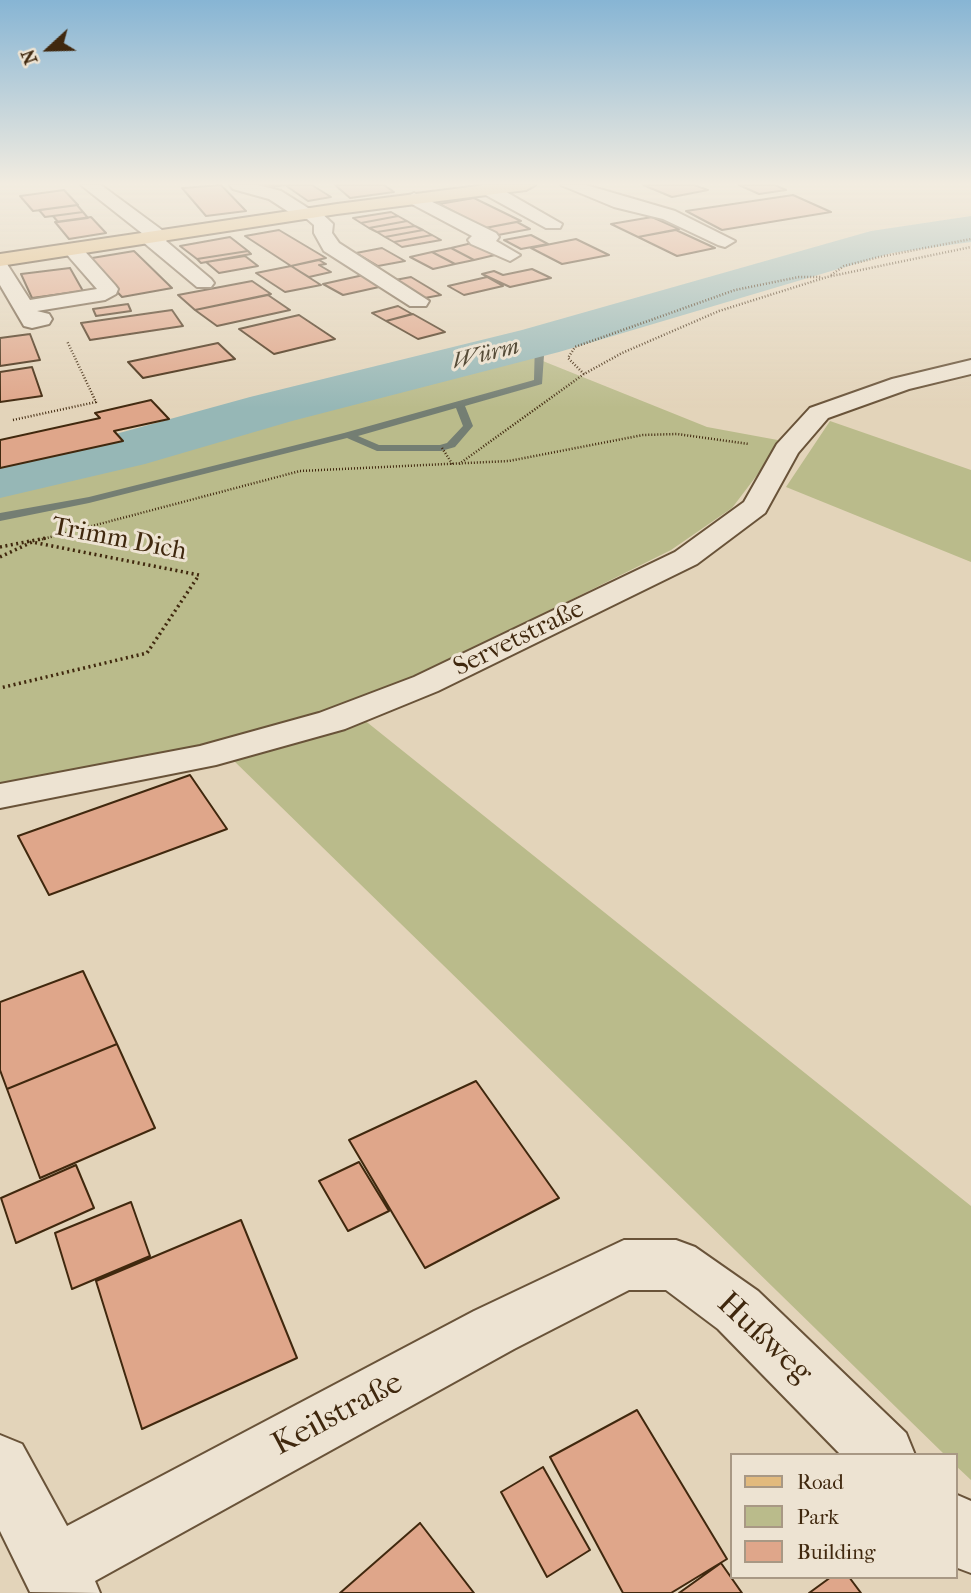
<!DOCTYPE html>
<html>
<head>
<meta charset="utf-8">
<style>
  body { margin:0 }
  #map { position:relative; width:971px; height:1593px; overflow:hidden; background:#e3d4ba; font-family:"IM FELL French Canon",serif }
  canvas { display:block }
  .legend { position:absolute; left:730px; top:1453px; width:228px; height:126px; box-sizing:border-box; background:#ede3d2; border:2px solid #a89884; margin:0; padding:9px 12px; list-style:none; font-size:21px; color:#40280e }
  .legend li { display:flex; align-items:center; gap:14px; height:35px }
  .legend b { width:35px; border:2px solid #a89884 }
  .north { position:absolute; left:14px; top:14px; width:70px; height:70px; -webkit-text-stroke:5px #ede3d2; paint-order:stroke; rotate:248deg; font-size:19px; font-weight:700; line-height:28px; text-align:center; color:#40280e }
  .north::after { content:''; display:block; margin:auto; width:24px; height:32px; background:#40280e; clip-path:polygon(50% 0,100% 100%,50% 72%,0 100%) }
</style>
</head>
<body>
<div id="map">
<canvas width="971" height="1593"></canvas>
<ul class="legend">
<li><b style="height:9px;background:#e2ba7d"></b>Road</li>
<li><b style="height:19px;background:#babb8b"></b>Park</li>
<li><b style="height:19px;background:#dfa68a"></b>Building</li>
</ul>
<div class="north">N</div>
</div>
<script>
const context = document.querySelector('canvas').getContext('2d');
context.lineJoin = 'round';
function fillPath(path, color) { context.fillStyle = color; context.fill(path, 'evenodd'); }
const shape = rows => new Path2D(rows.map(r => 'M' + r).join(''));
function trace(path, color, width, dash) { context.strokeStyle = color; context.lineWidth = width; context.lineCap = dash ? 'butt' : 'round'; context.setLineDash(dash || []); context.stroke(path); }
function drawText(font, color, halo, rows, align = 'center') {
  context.font = font + ' "IM FELL French Canon",serif'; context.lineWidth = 6; context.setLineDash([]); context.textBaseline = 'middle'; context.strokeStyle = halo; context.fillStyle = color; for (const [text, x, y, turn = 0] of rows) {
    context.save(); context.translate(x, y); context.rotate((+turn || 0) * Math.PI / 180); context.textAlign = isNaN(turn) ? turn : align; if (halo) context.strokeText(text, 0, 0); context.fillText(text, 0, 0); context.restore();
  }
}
fillPath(shape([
  [518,351,707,427,783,441,732,508,671,550,394,688,229,742,0,788,0,482],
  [830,421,971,470,971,562,786,487],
  [363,719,971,1206,971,1480,955,1465,955,1455,945,1455,232,759]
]), '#babb8b');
fillPath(shape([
  [540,338,545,341,542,384,465,406,473,426,455,447,441,451,377,451,347,438,89,503,0,521,0,513,89,497,344,433,534,380,535,341,540,338],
  [456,408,463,426,447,443,440,445,379,445,358,436,456,408]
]), '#747e73');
fillPath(shape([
  [971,216,971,242,892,253,559,352,292,421,145,464,0,498,0,460,112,435,250,397,522,330,871,231,971,216]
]), '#96b7b6');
const building = shape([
  [221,185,246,211,206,216,182,188,221,185],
  [262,185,312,185,331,197,308,201,285,185,267,188,262,185],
  [335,185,384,185,394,192,350,198,335,185],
  [643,185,694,185,708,190,672,197,643,185],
  [739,185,775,185,786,190,759,194,739,185],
  [64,190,78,205,33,211,20,196,64,190],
  [793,195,831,212,722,230,686,211,793,195],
  [474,198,521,221,485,228,439,204,474,198],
  [77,205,83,212,45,217,39,210,77,205],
  [83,212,88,218,58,222,53,216,83,212],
  [391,212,398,216,361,223,353,218,391,212],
  [398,216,407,221,369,228,361,223,398,216],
  [91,217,106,233,69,239,55,222,91,217],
  [652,217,679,229,638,237,611,224,652,217],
  [407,221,415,226,377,232,369,228,407,221],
  [517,222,530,229,498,235,485,228,517,222],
  [415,226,423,230,385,237,377,232,415,226],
  [279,230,326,258,291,266,245,236,279,230],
  [423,230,432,235,394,242,385,237,423,230],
  [676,230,715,248,677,256,638,237,676,230],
  [432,235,441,240,402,247,394,242,432,235],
  [531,235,548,244,521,249,504,240,531,235],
  [230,237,248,251,197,259,180,246,230,237],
  [576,239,609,255,562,264,531,248,576,239],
  [472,243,495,255,474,260,451,248,472,243],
  [382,248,405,261,378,266,356,253,382,248],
  [451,248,474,260,455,264,432,252,451,248],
  [134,251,172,288,122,297,86,259,134,251],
  [248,251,251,254,201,263,197,259,248,251],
  [432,252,455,264,433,269,410,257,432,252],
  [245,256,258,266,219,273,206,262,245,256],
  [319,260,326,264,319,265,331,272,309,277,291,266,319,260],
  [291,266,321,285,285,292,256,273,291,266],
  [70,268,83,291,32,298,21,274,70,268],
  [532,269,551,278,510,287,482,274,494,271,503,275,532,269],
  [368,274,388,285,343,295,323,284,368,274],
  [411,277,441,295,425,298,395,280,411,277],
  [487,277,503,286,464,295,448,286,487,277],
  [252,281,271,294,195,310,178,295,252,281],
  [268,295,290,310,217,326,195,310,268,295],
  [128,304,131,311,96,316,93,309,128,304],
  [398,306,412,314,386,321,372,313,398,306],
  [172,310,183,326,90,340,81,323,172,310],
  [413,314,445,332,418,339,386,321,413,314],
  [299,315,335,339,274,354,239,329,299,315],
  [30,334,40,360,0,366,0,338,30,334],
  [218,343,235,359,143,378,128,362,218,343],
  [32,367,42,396,0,402,0,372,32,367],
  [151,400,169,419,114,431,123,441,0,468,0,440,100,418,95,413,151,400],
  [190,775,227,829,49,895,18,836,190,775],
  [83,971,117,1044,7,1089,0,1070,0,1002,83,971],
  [117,1044,155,1128,40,1178,7,1089,117,1044],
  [476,1081,559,1198,425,1268,349,1140,476,1081],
  [359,1162,389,1211,348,1231,319,1181,359,1162],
  [76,1165,94,1208,16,1243,1,1198,76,1165],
  [131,1202,150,1256,72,1289,55,1233,131,1202],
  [241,1220,297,1358,142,1429,96,1281,241,1220],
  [637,1410,727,1559,671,1593,623,1593,550,1457,637,1410],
  [543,1467,590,1550,547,1577,501,1492,543,1467],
  [420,1523,474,1593,340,1593,420,1523],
  [721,1563,742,1593,679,1593,721,1563],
  [831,1577,849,1577,861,1593,809,1593,831,1577]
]);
fillPath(building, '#dfa68a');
trace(building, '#40280e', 2);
const minor = shape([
  [81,185,101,185,166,233,169,237,166,241,211,279,214,283,211,287,197,287,143,242,140,238,143,234,81,185],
  [230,185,258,185,281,191,308,208,317,209,333,224,332,233,339,243,429,301,426,306,410,306,324,251,314,233,314,225,307,219,298,218,269,199,233,189,230,185],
  [482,185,494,185,562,224,560,228,546,228,482,193,479,189,482,185],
  [561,185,586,185,675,211,735,241,725,247,718,245,663,219,614,207,561,185],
  [414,193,496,233,499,237,496,241,520,255,510,261,471,244,468,240,472,236,408,202,405,198,414,193],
  [73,244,80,246,115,285,118,289,116,294,105,300,37,311,49,314,52,319,49,324,32,328,24,326,0,285,0,262,7,264,30,300,97,289,63,250,73,244],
  [971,360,971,374,909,389,828,418,798,453,765,513,697,564,438,691,345,729,216,765,0,808,0,784,200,746,319,713,414,677,675,552,744,502,777,444,810,408,892,379,971,360],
  [624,1240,676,1240,695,1247,758,1291,906,1433,915,1455,841,1455,718,1329,666,1290,629,1290,514,1349,95,1581,100,1593,30,1592,0,1531,0,1435,22,1444,67,1526,474,1311,624,1240],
  [955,1494,971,1501,971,1573,955,1567,955,1494]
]);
const major = shape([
  [486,185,535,185,526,190,337,214,0,266,0,254,337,204,486,185]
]);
trace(minor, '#695339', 4);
trace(major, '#40280e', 4);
trace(shape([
  [831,275,844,266,879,257,971,239],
  [584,374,568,358,575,347,735,290,799,277,822,277],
  [13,420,96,402,67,341],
  [442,448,453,465],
  [459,464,584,374,622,353,719,311,827,277,971,247],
  [39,540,300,471,509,461,643,435,677,434,749,444]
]), '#40280e', 2.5, [1, 2]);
trace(shape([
  [0,547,46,538],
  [0,557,32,542,199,575,147,653,0,688]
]), '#40280e', 3.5, [2, 3.5]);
fillPath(minor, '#ede3d2');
fillPath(major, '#e2ba7d');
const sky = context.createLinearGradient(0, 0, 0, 408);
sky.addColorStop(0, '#87b5d4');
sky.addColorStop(0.45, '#f2ece0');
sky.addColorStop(1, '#f2ece000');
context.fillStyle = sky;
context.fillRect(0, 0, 971, 408);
drawText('italic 23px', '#564c38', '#ede3d2', [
  ["Würm",486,355,-14]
]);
drawText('26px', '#40280e', '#ede3d2', [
  ["Trimm Dich",119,540,11],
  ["Servetstraße",519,639,-26]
]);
drawText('32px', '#40280e', '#ede3d2', [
  ["Hußweg",764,1339,43],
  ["Keilstraße",338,1415,-28]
]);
</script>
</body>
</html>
